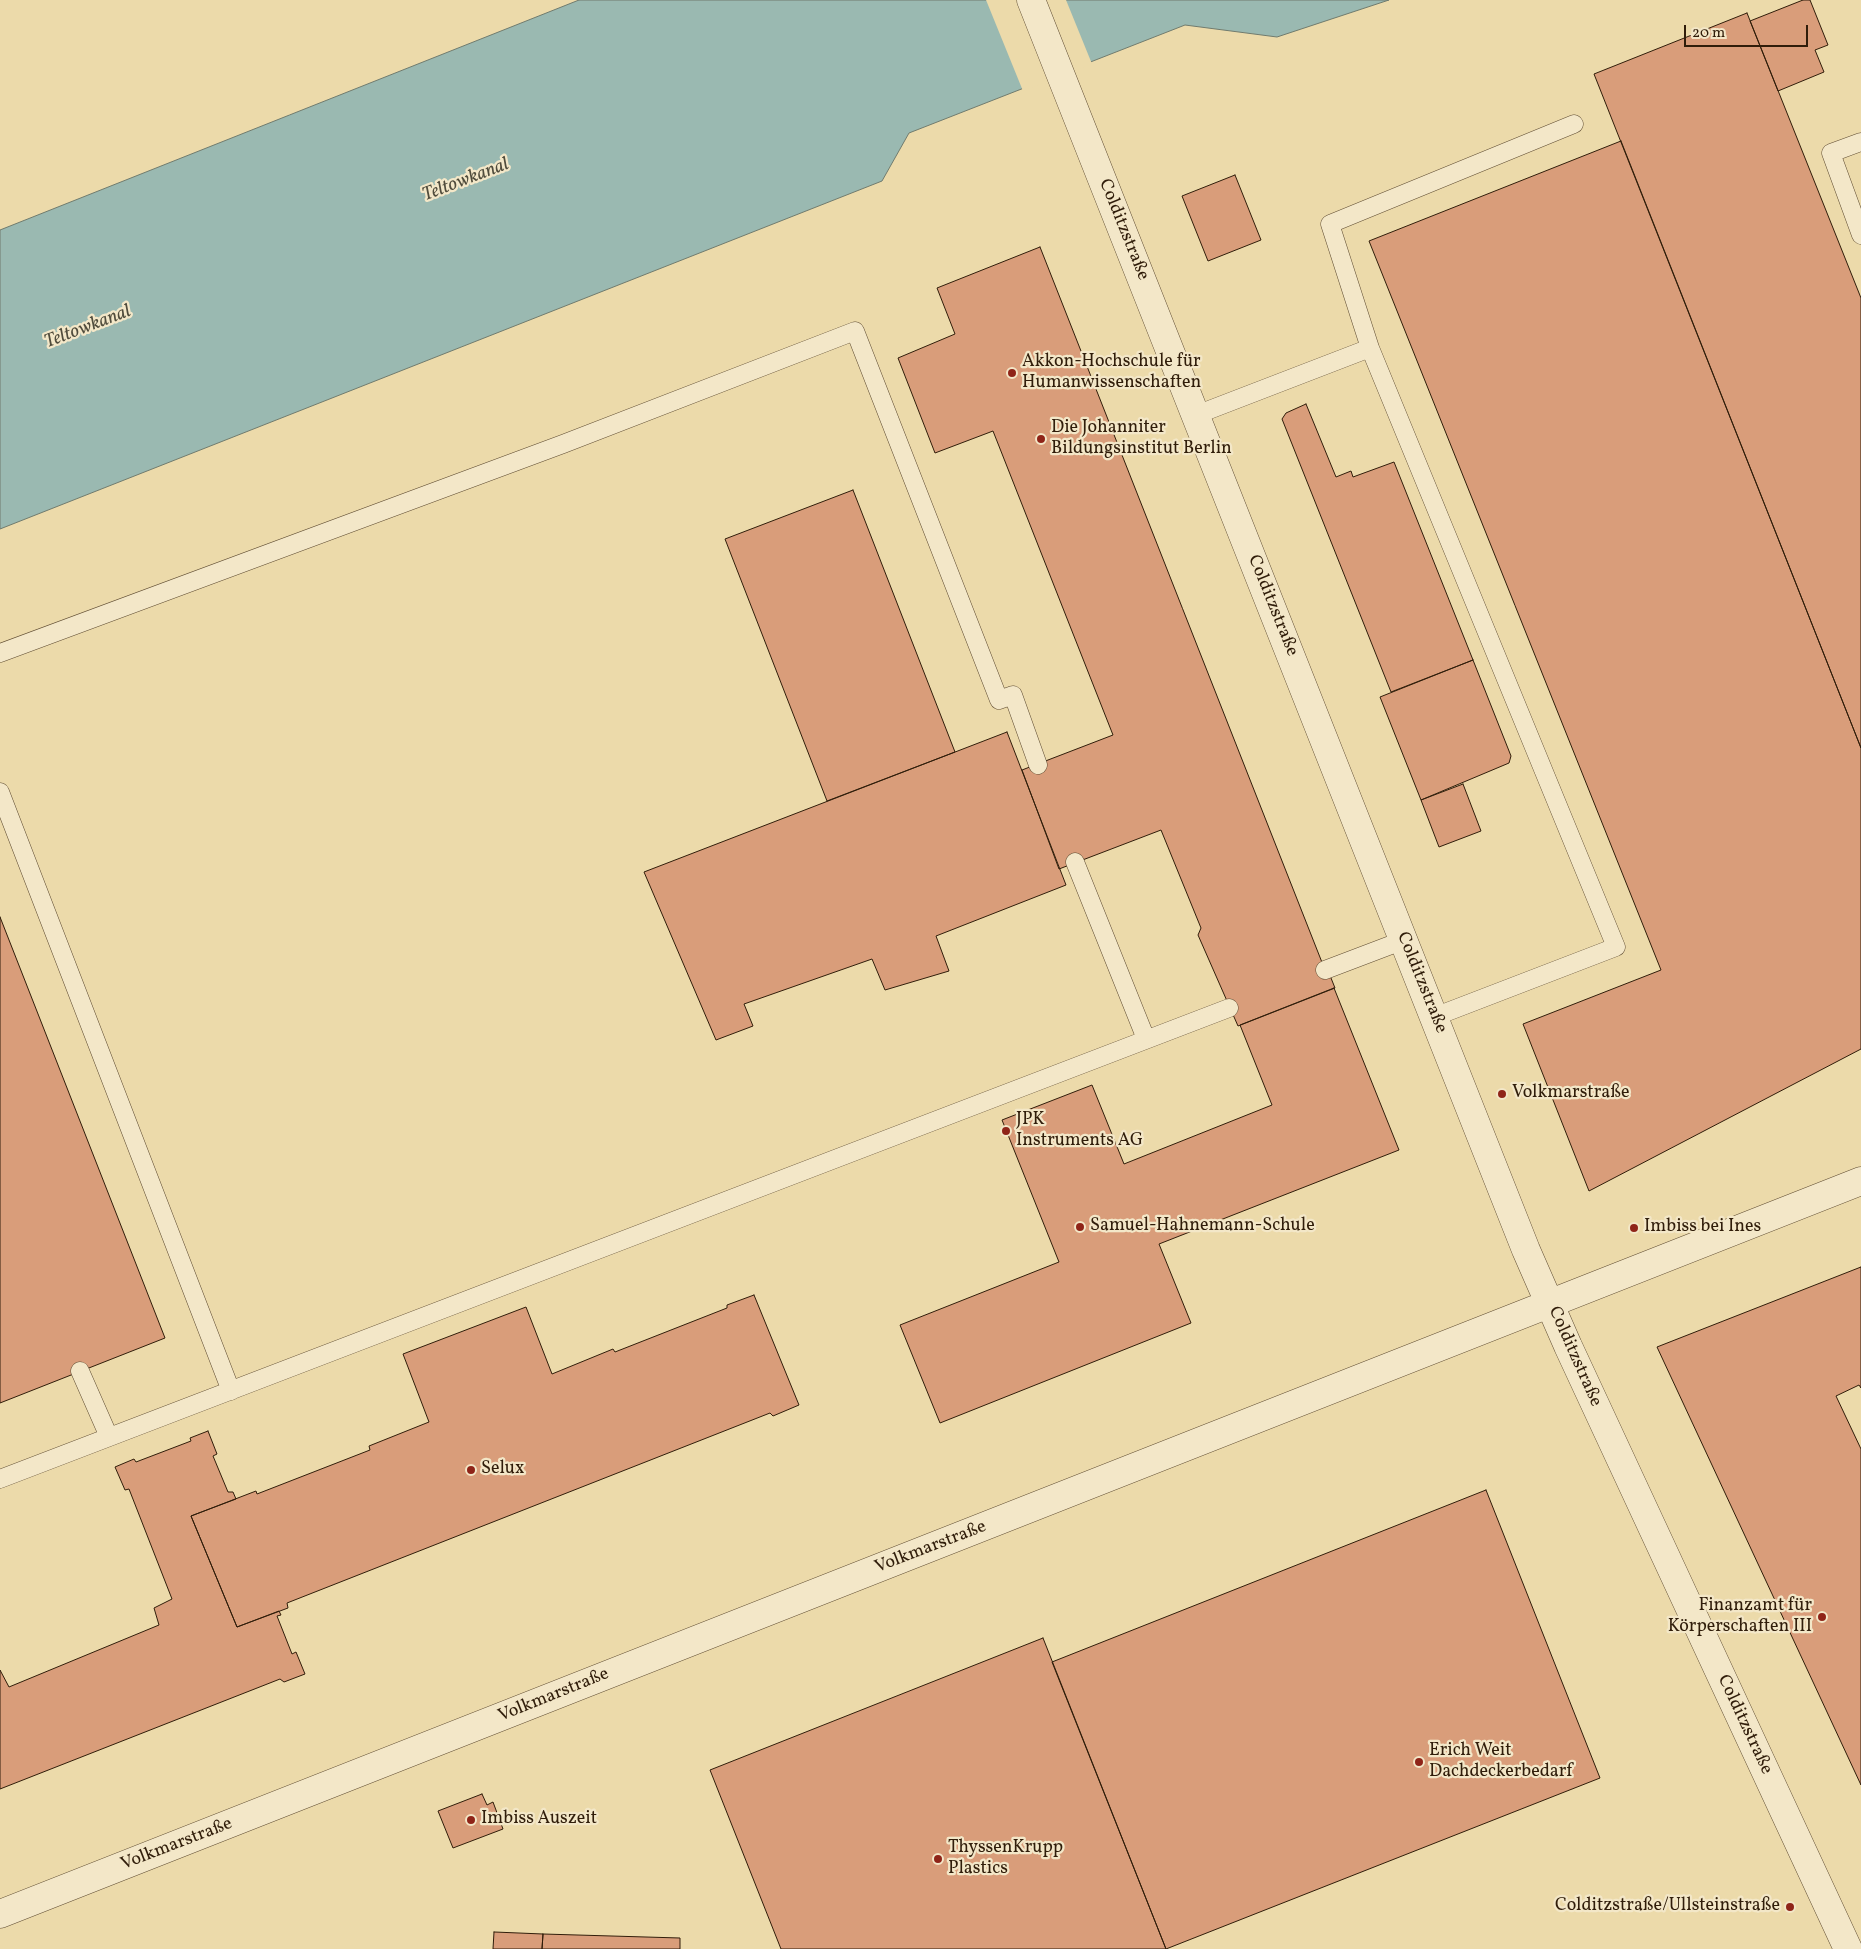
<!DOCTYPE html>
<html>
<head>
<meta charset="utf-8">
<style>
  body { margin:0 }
  #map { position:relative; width:1861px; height:1949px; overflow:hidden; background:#ecdaaa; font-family:Vollkorn,serif }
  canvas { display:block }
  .scale { position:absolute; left:1684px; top:25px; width:124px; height:22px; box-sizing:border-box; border:2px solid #301d0a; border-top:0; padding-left:6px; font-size:15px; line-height:18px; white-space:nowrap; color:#301d0a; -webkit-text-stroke:4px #f3e7c8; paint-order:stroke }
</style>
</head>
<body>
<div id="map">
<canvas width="1861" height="1949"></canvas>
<div class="scale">20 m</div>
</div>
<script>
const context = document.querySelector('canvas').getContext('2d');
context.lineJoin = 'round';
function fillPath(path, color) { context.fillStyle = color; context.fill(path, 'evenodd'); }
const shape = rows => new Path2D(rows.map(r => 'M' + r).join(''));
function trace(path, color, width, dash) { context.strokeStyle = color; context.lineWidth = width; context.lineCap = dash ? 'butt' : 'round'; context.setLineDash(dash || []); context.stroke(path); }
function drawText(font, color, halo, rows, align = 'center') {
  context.font = font + ' Vollkorn,serif'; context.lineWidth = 4.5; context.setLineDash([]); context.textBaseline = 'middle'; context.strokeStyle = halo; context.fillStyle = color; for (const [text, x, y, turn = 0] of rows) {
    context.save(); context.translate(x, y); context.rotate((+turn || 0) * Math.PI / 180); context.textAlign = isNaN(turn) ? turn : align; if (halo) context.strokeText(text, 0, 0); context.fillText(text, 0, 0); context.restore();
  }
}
const water = shape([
  [579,0,1389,0,1277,37,1185,25,909,133,882,181,0,529,0,230,579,0]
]);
fillPath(water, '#9ab9b1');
trace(water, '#707b6e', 1);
fillPath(shape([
  [986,0,1066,0,1092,64,1023,91]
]), '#ecdaaa');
const building = shape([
  [1803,0,1810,0,1828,45,1815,50,1824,72,1778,91,1750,21,1803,0],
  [1747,13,1861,298,1861,748,1594,74,1747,13],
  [1621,141,1861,748,1861,1049,1589,1191,1523,1024,1661,970,1369,241,1621,141],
  [1235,175,1261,240,1208,261,1182,196,1235,175],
  [1040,247,1325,970,1329,973,1335,988,1238,1026,1198,935,1201,928,1161,830,1059,869,1022,770,1113,735,993,431,935,453,898,358,955,334,937,288,1040,247],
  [1306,404,1336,477,1351,471,1353,477,1394,462,1473,660,1391,692,1282,419,1286,413,1306,404],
  [853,490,955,752,827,801,725,539,853,490],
  [1473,660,1511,756,1509,763,1421,800,1380,697,1473,660],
  [1007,732,1066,885,936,936,949,971,885,990,872,959,744,1004,753,1026,716,1040,644,872,1007,732],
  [1463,784,1481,831,1439,847,1421,800,1463,784],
  [0,917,165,1338,0,1403,0,917],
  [1334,988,1399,1150,1159,1244,1191,1323,940,1423,900,1325,1059,1262,1002,1120,1092,1085,1124,1164,1272,1105,1240,1025,1334,988],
  [1861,1267,1861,1388,1859,1385,1836,1396,1861,1449,1861,1785,1657,1347,1861,1267],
  [754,1295,799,1405,773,1416,770,1413,287,1603,288,1608,237,1627,191,1516,256,1491,257,1494,370,1450,369,1446,429,1422,403,1354,526,1307,552,1374,613,1349,615,1352,727,1308,727,1305,754,1295],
  [208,1431,217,1454,213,1456,228,1492,233,1492,236,1499,191,1516,237,1627,279,1611,281,1615,277,1616,292,1654,296,1652,305,1674,284,1682,280,1679,0,1789,0,1670,9,1687,159,1625,154,1608,172,1599,129,1489,125,1490,115,1467,134,1459,136,1462,191,1441,190,1438,208,1431],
  [1486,1490,1600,1778,1166,1949,1052,1662,1486,1490],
  [1043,1638,1166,1949,781,1949,710,1770,1043,1638],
  [482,1794,487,1805,493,1802,503,1829,453,1848,438,1811,482,1794],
  [494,1932,543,1934,542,1949,493,1949,494,1932],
  [543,1934,680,1938,680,1949,542,1949,543,1934]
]);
fillPath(building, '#d99d7a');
trace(building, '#301d0a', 1);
const lane = shape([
  [1861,142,1831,153,1861,235],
  [1370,348,1616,947,1434,1017],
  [1196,415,1370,348,1330,224,1574,124],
  [0,653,563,444,855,331,999,700,1013,695,1038,765],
  [0,792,231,1391],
  [1075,862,1146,1039],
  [1325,970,1404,940],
  [80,1371,109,1437],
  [0,1479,1229,1008]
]);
const street = shape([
  [1031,0,1526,1250,1568,1346,1848,1949],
  [0,1914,1861,1181]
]);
trace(lane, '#5f4c32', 19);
trace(street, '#5f4c32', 29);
trace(lane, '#f3e7c8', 18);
trace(street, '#f3e7c8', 28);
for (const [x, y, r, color] of [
  [1012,373,5,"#8f2418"],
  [1041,439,5,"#8f2418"],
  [1502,1094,5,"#8f2418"],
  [1006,1131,5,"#8f2418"],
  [1080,1227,5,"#8f2418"],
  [1634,1228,5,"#8f2418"],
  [471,1470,5,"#8f2418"],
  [1822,1617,5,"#8f2418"],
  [1419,1762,5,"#8f2418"],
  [471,1820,5,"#8f2418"],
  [938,1859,5,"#8f2418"],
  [1790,1907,5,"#8f2418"]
]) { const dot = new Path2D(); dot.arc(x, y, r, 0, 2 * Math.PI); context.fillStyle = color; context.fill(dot); trace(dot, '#f3e7c8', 2); }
drawText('18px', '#301d0a', '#f3e7c8', [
  ["Colditzstraße",1123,230,68],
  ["Colditzstraße",1272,606,68],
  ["Colditzstraße",1421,983,68],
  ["Colditzstraße",1574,1357,66],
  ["Volkmarstraße",931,1548,-21],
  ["Volkmarstraße",554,1696,-22],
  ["Colditzstraße",1744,1725,65],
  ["Volkmarstraße",177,1845,-21]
]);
drawText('18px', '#301d0a', '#f3e7c8', [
  ["Akkon-Hochschule für",1022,363],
  ["Humanwissenschaften",1022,384],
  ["Die Johanniter",1051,429],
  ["Bildungsinstitut Berlin",1051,450],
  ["Volkmarstraße",1512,1094],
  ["JPK",1016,1121],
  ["Instruments AG",1016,1142],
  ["Samuel-Hahnemann-Schule",1090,1227],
  ["Imbiss bei Ines",1644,1228],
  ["Selux",481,1470],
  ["Finanzamt für",1812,1607,"right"],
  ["Körperschaften III",1812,1628,"right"],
  ["Erich Weit",1429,1752],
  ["Dachdeckerbedarf",1429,1773],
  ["Imbiss Auszeit",481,1820],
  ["ThyssenKrupp",948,1849],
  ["Plastics",948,1870],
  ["Colditzstraße/Ullsteinstraße",1780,1907,"right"]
], 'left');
drawText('italic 19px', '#504c3c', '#f3e7c8', [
  ["Teltowkanal",466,181,-21],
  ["Teltowkanal",88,328,-21]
]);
</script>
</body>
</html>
